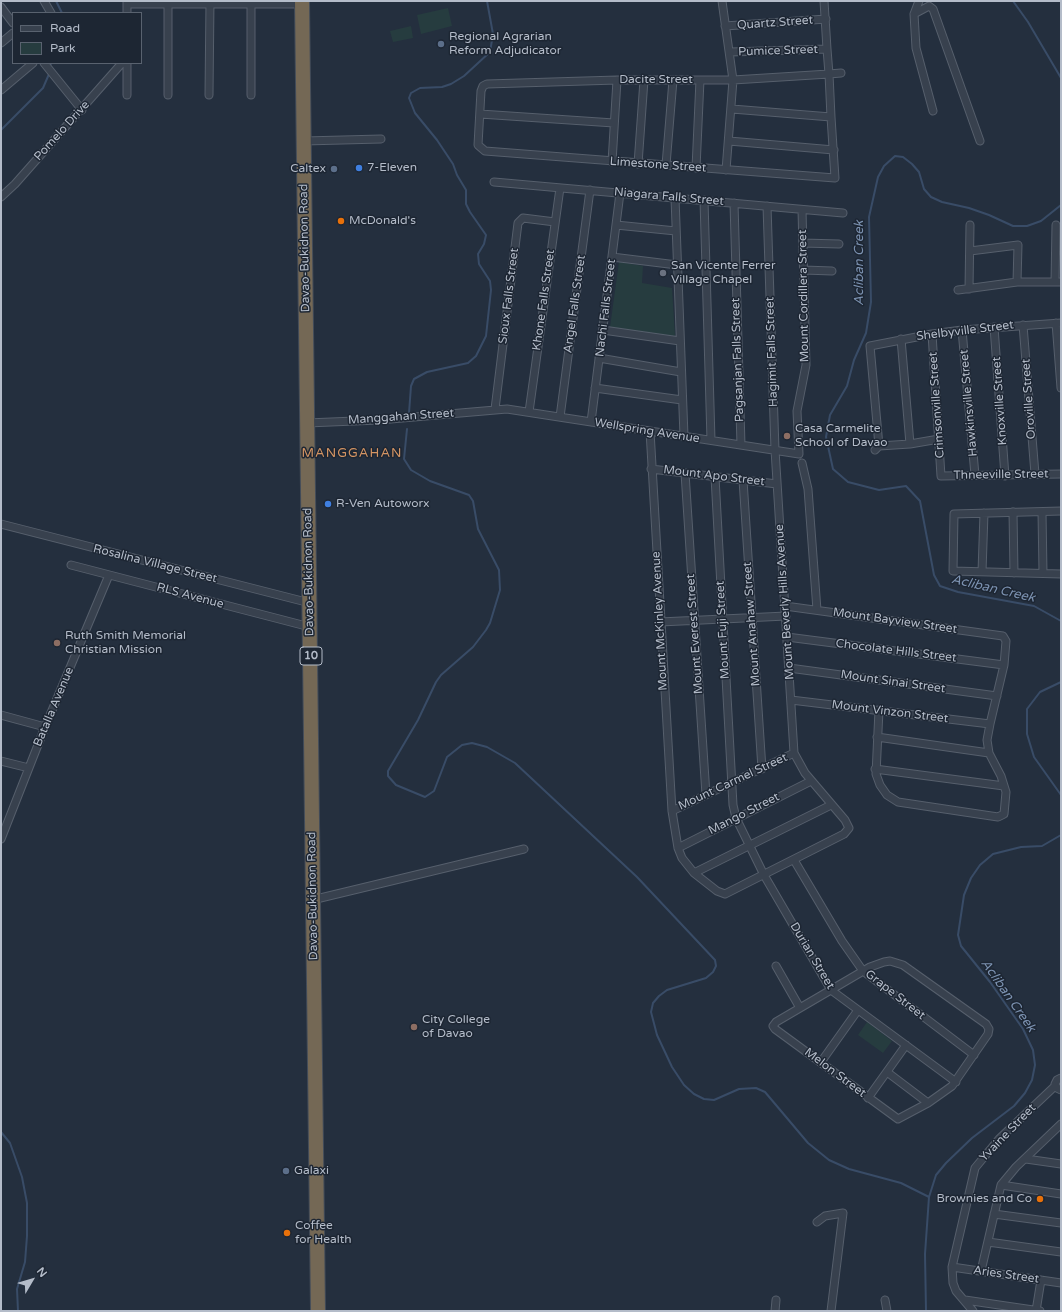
<!DOCTYPE html>
<html>
<head>
<meta charset="utf-8">
<style>
  body { margin:0 }
  #map { position:relative; width:1062px; height:1312px; overflow:hidden; background:#242f3e; font-family:"Varela Round",sans-serif }
  canvas { display:block }
  .frame { position:absolute; inset:0; border:2px solid #b4bcc9; pointer-events:none }
  .legend { position:absolute; left:12px; top:12px; width:130px; height:52px; box-sizing:border-box; background:#1d2633; border:1px solid #59626f; margin:0; padding:5px 7px; list-style:none; font-size:12px; color:#b4bcc9 }
  .legend li { display:flex; align-items:center; gap:8px; height:20px }
  .legend b { width:20px; border:1px solid #59626f }
  .north { position:absolute; left:12px; top:1260px; width:40px; height:40px; -webkit-text-stroke:3px #1d2633; paint-order:stroke; rotate:52deg; font-size:11px; font-weight:700; line-height:16px; text-align:center; color:#b4bcc9 }
  .north::after { content:''; display:block; margin:auto; width:14px; height:18px; background:#b4bcc9; clip-path:polygon(50% 0,100% 100%,50% 72%,0 100%) }
</style>
</head>
<body>
<div id="map">
<canvas width="1062" height="1312"></canvas>
<div class="frame"></div>
<ul class="legend">
<li><b style="height:5px;background:#38414e"></b>Road</li>
<li><b style="height:11px;background:#263c3f"></b>Park</li>
</ul>
<div class="north">N</div>
</div>
<script>
const context = document.querySelector('canvas').getContext('2d');
context.lineJoin = 'round';
function fillPath(path, color) { context.fillStyle = color; context.fill(path, 'evenodd'); }
const shape = rows => new Path2D(rows.map(r => 'M' + r).join(''));
function trace(path, color, width, dash) { context.strokeStyle = color; context.lineWidth = width; context.lineCap = dash ? 'butt' : 'round'; context.setLineDash(dash || []); context.stroke(path); }
function drawText(font, color, halo, rows, align = 'center') {
  context.font = font + ' "Varela Round",sans-serif'; context.lineWidth = 3; context.setLineDash([]); context.textBaseline = 'middle'; context.strokeStyle = halo; context.fillStyle = color; for (const [text, x, y, turn = 0] of rows) {
    context.save(); context.translate(x, y); context.rotate((+turn || 0) * Math.PI / 180); context.textAlign = isNaN(turn) ? turn : align; if (halo) context.strokeText(text, 0, 0); context.fillText(text, 0, 0); context.restore();
  }
}
fillPath(shape([
  [448,8,452,26,421,34,417,15],
  [411,26,413,38,393,42,390,31],
  [619,262,643,266,642,283,672,288,675,336,610,327],
  [867,1022,892,1041,883,1053,858,1035]
]), '#263c3f');
trace(shape([
  [56,1,62,13],
  [1013,1,1028,22,1061,78],
  [51,64,51,63],
  [1,130,43,88,49,74],
  [1061,205,1041,221,1027,226,1013,226,989,215,969,208,942,202,931,197,924,189,919,172,912,164,903,157,895,156,884,166,878,177,869,217,871,302,866,333,854,360,847,386,830,415,826,437,833,469,848,482,879,490,906,486,920,501,934,575,940,586,958,592,1034,606,1061,621],
  [409,413,411,386,414,379,427,372,468,363,476,356,486,336,491,290,490,281,479,264,478,254,484,244,486,235,470,212,466,204,466,190,457,175,453,164,437,140,415,113,409,98,411,93,420,88,442,87,451,84,464,76,490,52,493,34,487,1],
  [407,429,404,459,411,470,430,481,469,495,473,501,478,529,499,570,500,590,490,623,486,630,473,647,441,675,436,682,418,720,388,771,388,776,396,785,425,797,434,791,447,757,462,745,472,743,487,747,515,763,637,877,715,960,716,966,713,972,706,978,667,990,659,996,653,1003,651,1012,657,1035,672,1067,684,1085,694,1094,704,1099,714,1100,739,1089,756,1088,765,1092,808,1143,829,1160,849,1169,901,1183,929,1197],
  [1061,682,1040,692,1027,709,1027,734,1034,757,1061,795],
  [1,1132,10,1143,22,1177,27,1203,27,1236,25,1262,17,1289,18,1311],
  [926,1311,925,1254,929,1197,936,1175,946,1163,972,1138,1014,1106,1025,1093,1032,1080,1035,1065,1033,1050,1023,1029,990,982,961,946,958,935,964,895,971,878,980,865,993,854,1021,847,1042,846,1061,835]
]), '#394c67', 2);
const street = shape([
  [44,1,51,13],
  [251,1,251,95],
  [722,1,733,80,726,170],
  [824,1,827,49,829,74,831,117,835,178,485,151,478,145,481,91,483,86,487,84,617,80,733,80,829,74,841,73],
  [919,1,914,14,916,48,933,111],
  [127,4,303,4],
  [1,7,13,23],
  [127,13,127,1],
  [914,14,929,6,933,9,980,141],
  [725,26,826,19],
  [1,43,13,33],
  [730,52,827,49],
  [44,63,82,110],
  [1,90,33,63],
  [127,95,127,63],
  [168,95,168,1],
  [209,95,210,1],
  [732,109,831,117],
  [480,114,614,123],
  [304,141,381,139],
  [729,141,834,150],
  [612,162,617,80],
  [638,164,644,80],
  [666,165,673,80],
  [696,168,700,80],
  [494,182,843,213],
  [1,197,15,184,122,63],
  [675,198,684,436],
  [704,200,711,440],
  [734,203,741,445],
  [616,225,676,231],
  [803,243,839,244],
  [970,251,1018,245,1017,282],
  [612,257,677,265],
  [804,270,832,271],
  [1055,282,1056,225],
  [969,289,970,225],
  [958,290,1017,282,1061,282],
  [1056,323,1061,388],
  [1023,325,1035,474],
  [994,327,1005,476],
  [603,330,680,341],
  [962,330,975,475],
  [932,334,941,476,1061,474],
  [901,339,910,444],
  [599,358,681,372],
  [595,388,682,400],
  [495,409,518,223,523,218,555,222],
  [529,412,560,188],
  [560,417,590,190],
  [591,422,620,193],
  [307,423,379,420,507,409,799,454,797,411,806,365,802,210],
  [650,431,672,811,678,848,682,858,694,873,717,891,725,894,844,834,849,828,845,820,805,773,794,753,775,450,767,206],
  [879,446,870,346,932,334,962,330,1061,323],
  [875,450,879,446,910,444,939,439],
  [802,463,808,489,817,610],
  [651,469,777,484],
  [685,473,706,795],
  [715,477,733,805,736,818,764,875,831,990,956,1082],
  [743,480,762,769],
  [1061,511,954,514,953,571,1061,574],
  [1013,512,1014,573],
  [1042,512,1043,573],
  [1,524,310,603],
  [71,565,310,627],
  [982,572,984,513],
  [785,606,1003,636,1006,641,1004,665,990,724,987,740,989,753,1001,776,1006,792,1004,814,998,817,898,802,887,795,880,785,876,774,879,710],
  [660,622,786,616],
  [787,637,1004,665],
  [789,668,997,696],
  [791,700,990,724],
  [1,715,45,727],
  [877,737,989,753],
  [1,761,29,768],
  [875,769,1004,786],
  [672,811,794,753],
  [1,839,45,727,109,575],
  [678,848,811,781],
  [794,860,842,941,863,971,974,1055],
  [694,873,831,805],
  [312,900,524,849],
  [890,961,903,965,986,1024,989,1029,988,1034,952,1086,928,1103,898,1119,775,1029,773,1026,776,1022,870,967,884,962,890,961],
  [776,966,800,1008],
  [821,1062,858,1010],
  [887,1072,928,1103],
  [1061,1078,1057,1080,1055,1084,1057,1088,1061,1090],
  [868,1098,906,1045],
  [1026,1159,1061,1164],
  [1001,1185,1061,1194],
  [994,1214,1061,1223],
  [817,1222,825,1216,843,1213,831,1311],
  [988,1242,1061,1252],
  [952,1267,1061,1283],
  [981,1271,1001,1185,1016,1167,1061,1124],
  [885,1300,887,1311],
  [965,1300,1040,1311],
  [775,1311,776,1300],
  [973,1311,956,1291,953,1283,952,1267,975,1168,999,1139,1055,1086],
  [1036,1311,1041,1280]
]);
const highway = shape([
  [302,1,318,1311]
]);
trace(street, '#565f6c', 9);
trace(highway, '#434c59', 16);
trace(street, '#38414e', 7);
trace(highway, '#746855', 14);
for (const [x, y, r, color] of [
  [441,44,4,"#5c6f8a"],
  [359,168,4,"#3f7fe0"],
  [334,169,4,"#5c6f8a"],
  [341,221,4,"#e8710a"],
  [663,273,4,"#6b7280"],
  [787,436,4,"#8d6e63"],
  [328,504,4,"#3f7fe0"],
  [57,643,4,"#8d6e63"],
  [414,1027,4,"#8d6e63"],
  [286,1171,4,"#5c6f8a"],
  [1040,1199,4,"#e8710a"],
  [287,1233,4,"#e8710a"]
]) { const dot = new Path2D(); dot.arc(x, y, r, 0, 2 * Math.PI); context.fillStyle = color; context.fill(dot); trace(dot, '#1d2633', 1.5); }
for (const [x, y, w] of [
  [311,656,22]
]) { const box = new Path2D(); box.roundRect(x - w / 2, y - 9, w, 18, 3); context.fillStyle = '#1d2633'; context.fill(box); trace(box, '#b4bcc9', 1); }
drawText('bold 11px', '#b4bcc9', null, [
  ["10",311,656]
]);
drawText('12px', '#b4bcc9', '#1d2633', [
  ["Quartz Street",775,23,-4],
  ["Pumice Street",778,51,-2],
  ["Dacite Street",656,80],
  ["Pomelo Drive",62,131,-48],
  ["Limestone Street",658,165,4],
  ["Niagara Falls Street",669,197,5],
  ["Davao-Bukidnon Road",305,248,-91],
  ["Sioux Falls Street",509,296,-83],
  ["Mount Cordillera Street",804,296,-91],
  ["Khone Falls Street",544,300,-82],
  ["Angel Falls Street",575,304,-82],
  ["Nachi Falls Street",606,308,-83],
  ["Shelbyville Street",965,331,-7],
  ["Hagimit Falls Street",772,352,-92],
  ["Pagsanjan Falls Street",738,360,-92],
  ["Oroville Street",1029,399,-94],
  ["Knoxville Street",1000,401,-94],
  ["Hawkinsville Street",969,403,-95],
  ["Crimsonville Street",937,405,-94],
  ["Manggahan Street",401,417,-4],
  ["Wellspring Avenue",647,431,9],
  ["Thneeville Street",1001,475,-1],
  ["Mount Apo Street",714,476,7],
  ["Rosalina Village Street",155,564,14],
  ["Davao-Bukidnon Road",309,572,-91],
  ["RLS Avenue",190,596,15],
  ["Mount Beverly Hills Avenue",785,602,-94],
  ["Mount McKinley Avenue",660,621,-93],
  ["Mount Bayview Street",895,621,8],
  ["Mount Anahaw Street",752,624,-94],
  ["Mount Fuji Street",723,630,-93],
  ["Mount Everest Street",695,634,-94],
  ["Chocolate Hills Street",896,651,7],
  ["Mount Sinai Street",893,682,8],
  ["Batalla Avenue",54,707,-67],
  ["Mount Vinzon Street",890,712,7],
  ["Mount Carmel Street",733,782,-25],
  ["Mango Street",744,814,-27],
  ["Davao-Bukidnon Road",313,896,-91],
  ["Durian Street",812,956,59],
  ["Grape Street",895,995,38],
  ["Melon Street",835,1073,37],
  ["Yvaine Street",1008,1133,-46],
  ["Aries Street",1006,1275,8]
]);
drawText('12px', '#b4bcc9', '#1d2633', [
  ["Regional Agrarian",449,37],
  ["Reform Adjudicator",449,51],
  ["7-Eleven",367,168],
  ["Caltex",326,169,"right"],
  ["McDonald's",349,221],
  ["San Vicente Ferrer",671,266],
  ["Village Chapel",671,280],
  ["Casa Carmelite",795,429],
  ["School of Davao",795,443],
  ["R-Ven Autoworx",336,504],
  ["Ruth Smith Memorial",65,636],
  ["Christian Mission",65,650],
  ["City College",422,1020],
  ["of Davao",422,1034],
  ["Galaxi",294,1171],
  ["Brownies and Co",1032,1199,"right"],
  ["Coffee",295,1226],
  ["for Health",295,1240]
], 'left');
drawText('italic 13px', '#7c92b1', '#1d2633', [
  ["Acliban Creek",860,263,-90],
  ["Acliban Creek",993,589,13],
  ["Acliban Creek",1008,996,55]
]);
context.letterSpacing = '1px';
drawText('13px', '#d59563', '#1d2633', [
  ["MANGGAHAN",352,454]
]);
context.letterSpacing = '0px';
</script>
</body>
</html>
